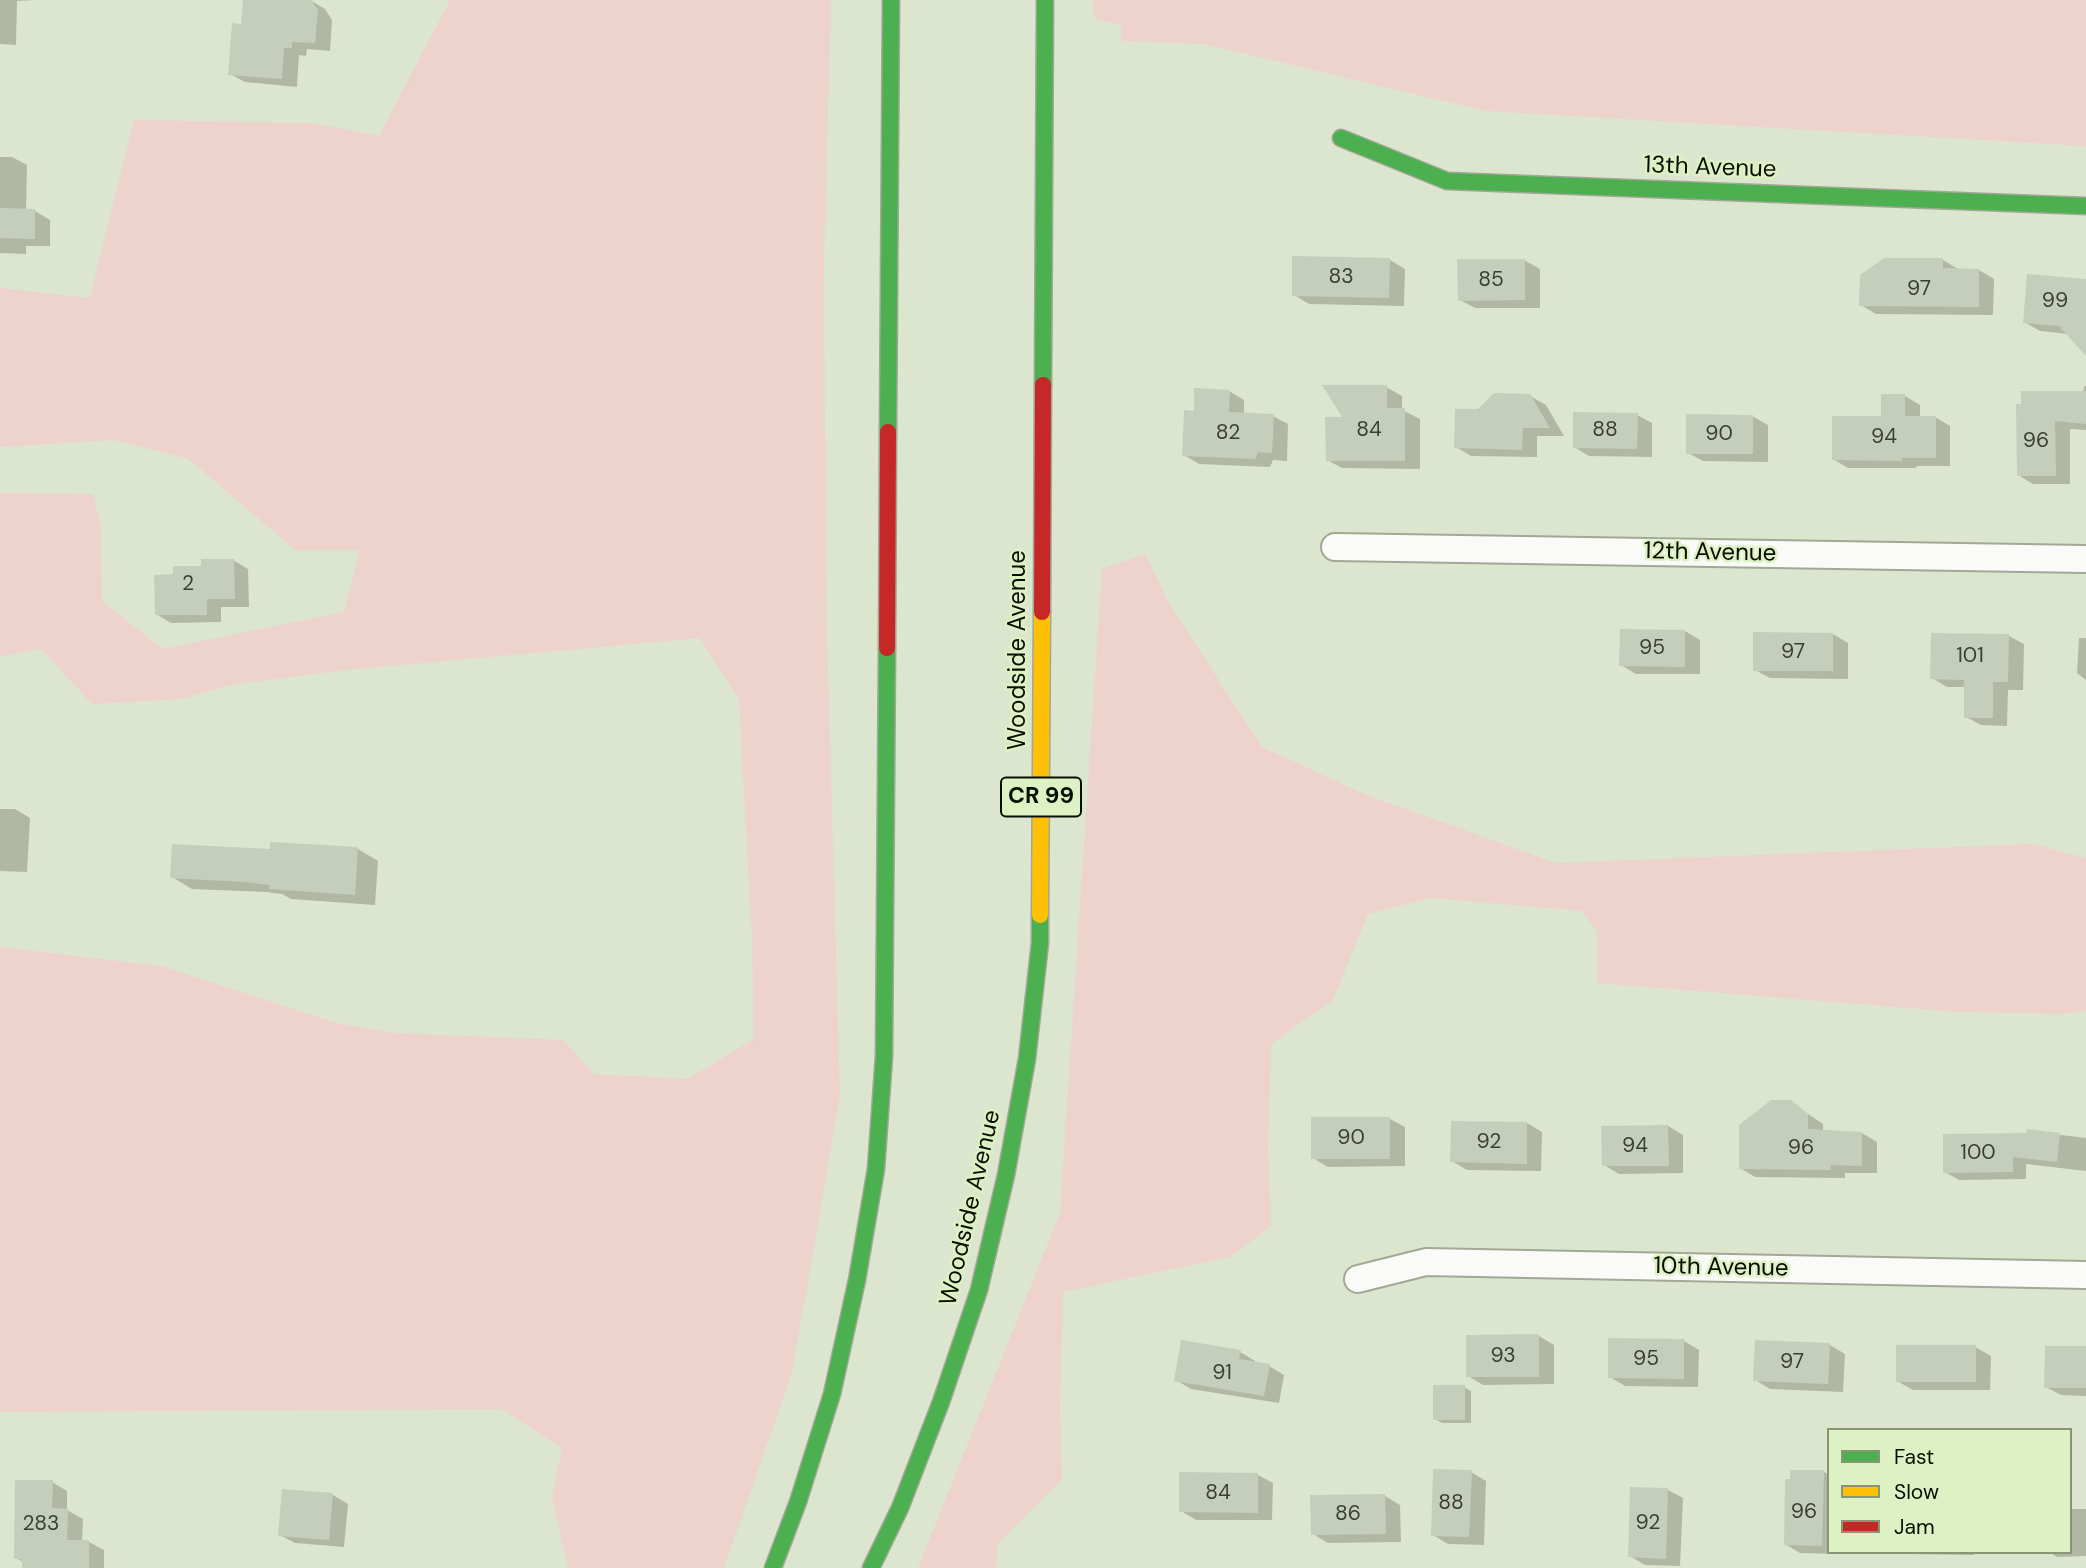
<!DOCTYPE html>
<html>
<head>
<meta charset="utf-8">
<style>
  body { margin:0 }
  #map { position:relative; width:2086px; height:1568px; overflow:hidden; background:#dce6ce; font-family:"DM Sans",sans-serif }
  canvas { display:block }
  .legend { position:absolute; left:1827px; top:1428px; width:245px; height:126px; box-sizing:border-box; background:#ddf1c4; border:2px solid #889676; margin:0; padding:9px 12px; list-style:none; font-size:21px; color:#080e02 }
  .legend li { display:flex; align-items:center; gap:14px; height:35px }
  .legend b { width:35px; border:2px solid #889676 }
</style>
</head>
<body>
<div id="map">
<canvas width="2086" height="1568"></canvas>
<ul class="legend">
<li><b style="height:9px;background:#4caf50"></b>Fast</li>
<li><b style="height:9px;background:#ffc107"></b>Slow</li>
<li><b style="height:9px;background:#c62828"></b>Jam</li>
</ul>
</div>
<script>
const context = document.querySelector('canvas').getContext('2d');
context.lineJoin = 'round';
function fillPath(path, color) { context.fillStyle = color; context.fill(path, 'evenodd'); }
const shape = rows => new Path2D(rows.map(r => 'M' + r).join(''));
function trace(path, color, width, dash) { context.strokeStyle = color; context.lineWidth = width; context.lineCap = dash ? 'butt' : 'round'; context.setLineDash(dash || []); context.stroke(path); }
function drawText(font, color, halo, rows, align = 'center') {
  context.font = font + ' "DM Sans",sans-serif'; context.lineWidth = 5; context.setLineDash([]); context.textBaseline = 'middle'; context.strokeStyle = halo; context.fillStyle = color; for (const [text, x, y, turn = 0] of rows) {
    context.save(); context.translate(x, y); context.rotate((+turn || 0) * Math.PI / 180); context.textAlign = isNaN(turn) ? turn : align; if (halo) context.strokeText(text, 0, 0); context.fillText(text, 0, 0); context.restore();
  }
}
fillPath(shape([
  [450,0,831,0,824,263,826,598,840,1096,792,1373,724,1568,568,1568,552,1497,562,1448,501,1409,0,1412,0,947,161,966,337,1023,395,1033,563,1040,594,1074,688,1079,754,1039,752,939,739,700,700,638,345,670,230,685,182,699,92,704,41,649,0,656,0,493,93,494,101,526,102,601,163,649,344,612,360,550,295,550,189,459,113,440,0,447,0,288,90,298,134,120,312,123,379,136],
  [1093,0,2086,0,2086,146,1486,111,1204,44,1122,41,1121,25,1094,18],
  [1145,554,1170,605,1262,747,1364,794,1556,863,2033,844,2086,858,2086,1011,2061,1014,1958,1012,1597,983,1597,931,1582,911,1431,898,1368,914,1333,1000,1271,1044,1268,1149,1271,1226,1230,1257,1063,1292,1060,1407,1062,1479,998,1543,996,1568,918,1568,1060,1213,1102,569]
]), '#eed2cc');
fillPath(shape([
  [0,0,36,0,17,1,16,45,0,44],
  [244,0,310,0,325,9,332,20,330,51,307,49,306,56,299,55,297,87,245,82,230,74,242,26],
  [0,157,12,157,27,165,26,211,35,211,50,220,50,246,26,246,26,254,0,253],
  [1390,260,1405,269,1404,306,1309,304,1294,295],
  [1524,260,1540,269,1540,308,1475,308,1460,300],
  [1943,260,1958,269,1979,270,1994,279,1993,315,1876,314,1861,305],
  [2086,281,2086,353,2068,334,2040,331,2024,322],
  [2084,386,2086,386,2086,430,2070,429,2070,484,2033,484,2018,475,2018,406,2083,393],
  [1386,387,1402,396,1402,410,1420,419,1420,469,1342,468,1327,460,1345,419],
  [1229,391,1244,400,1244,414,1273,416,1288,424,1287,461,1273,460,1270,467,1199,464,1184,455,1195,413],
  [1530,396,1546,405,1564,436,1537,436,1537,457,1471,456,1456,447,1478,411],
  [1905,396,1920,405,1920,418,1935,417,1950,426,1950,466,1917,466,1916,468,1848,468,1833,459],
  [1637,415,1652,423,1652,457,1589,456,1574,447],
  [1752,416,1768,425,1768,462,1703,461,1688,453],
  [233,560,248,569,249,607,221,607,221,622,171,623,156,614,175,576],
  [1685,631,1700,640,1700,674,1636,674,1621,665],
  [1833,634,1848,643,1848,679,1770,678,1755,670],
  [2009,636,2024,644,2023,690,2008,690,2007,726,1981,725,1966,717,1966,687,1947,687,1932,678],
  [2079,638,2086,638,2086,680,2077,673],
  [0,809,15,809,30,818,27,872,0,871],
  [358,849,378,861,375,905,291,899,282,894,266,892,192,889,172,877,272,851],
  [1790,1102,1823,1124,1823,1130,1862,1133,1877,1142,1877,1173,1845,1173,1845,1178,1755,1177,1740,1168],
  [1390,1119,1405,1127,1405,1166,1328,1167,1313,1158],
  [1527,1123,1542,1132,1541,1171,1467,1170,1452,1161],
  [1668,1126,1683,1135,1683,1173,1619,1174,1604,1165],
  [2028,1131,2086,1138,2086,1171,2026,1164,2026,1179,1959,1180,1945,1172,2028,1135],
  [1539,1336,1554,1345,1554,1384,1483,1385,1468,1376],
  [1684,1341,1699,1350,1698,1387,1625,1386,1610,1377],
  [1830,1345,1845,1354,1843,1392,1770,1389,1755,1380],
  [1975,1347,1991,1356,1990,1390,1913,1390,1897,1381],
  [2086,1348,2086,1396,2061,1395,2046,1387],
  [1240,1352,1255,1361,1255,1364,1269,1366,1284,1375,1279,1403,1191,1389,1176,1380],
  [1464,1387,1471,1391,1471,1423,1442,1423,1435,1419],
  [1471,1472,1486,1481,1484,1545,1448,1544,1433,1535],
  [1824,1472,1829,1475,1829,1552,1837,1554,1800,1553,1785,1544],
  [1258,1475,1273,1483,1272,1520,1196,1520,1181,1511],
  [52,1482,67,1491,67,1510,83,1519,82,1542,89,1542,104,1550,104,1568,24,1568,24,1562,15,1558],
  [1668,1490,1683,1498,1680,1566,1645,1565,1630,1556],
  [333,1495,348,1504,344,1547,295,1543,280,1535],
  [1385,1496,1400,1505,1401,1542,1328,1543,1313,1534],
  [2070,1509,2086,1509,2086,1556,2057,1557,2049,1552,2070,1552],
  [1905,1552,1974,1552,1974,1555,1908,1554]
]), '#0003');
fillPath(shape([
  [243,0,311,0,318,10,315,43,292,42,292,48,284,48,282,79,228,75,232,23,241,24],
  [0,208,35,209,35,239,0,238],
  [1292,256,1390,258,1389,298,1292,296],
  [1884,258,1943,258,1943,268,1979,269,1979,307,1859,306,1860,275],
  [1457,259,1525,259,1525,300,1458,301],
  [2027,274,2086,279,2086,356,2059,326,2023,323],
  [1322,385,1387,385,1387,408,1405,408,1405,461,1326,461,1325,417,1342,417],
  [1194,388,1230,390,1229,412,1274,414,1272,453,1258,452,1255,459,1182,456,1184,410,1194,411],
  [2021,391,2086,391,2086,424,2055,421,2056,476,2017,476,2016,404,2021,404],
  [1494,393,1530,394,1550,428,1523,428,1522,450,1454,448,1455,409,1478,409],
  [1881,394,1905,394,1905,416,1936,416,1936,458,1902,458,1902,461,1832,460,1832,416,1881,416],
  [1573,412,1638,413,1637,449,1573,448],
  [1686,414,1753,415,1753,454,1686,454],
  [201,559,234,559,235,599,207,599,207,615,155,615,154,575,173,574,173,566,201,566],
  [1620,629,1685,630,1685,667,1619,666],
  [1753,632,1833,633,1833,671,1753,671],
  [1931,633,2009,634,2008,682,1993,682,1993,718,1964,718,1964,680,1930,679],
  [270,842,358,847,355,895,269,889,270,885,245,882,170,878,172,844,270,849],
  [1771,1100,1791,1100,1808,1114,1808,1129,1862,1132,1862,1166,1830,1165,1831,1170,1739,1169,1739,1125],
  [1311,1117,1390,1117,1390,1159,1311,1159],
  [1451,1121,1527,1122,1527,1164,1450,1162],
  [1668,1125,1669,1166,1602,1166,1601,1126],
  [2027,1129,2060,1133,2057,1162,2013,1157,2013,1172,1943,1173,1943,1134,2026,1133],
  [1539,1334,1539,1377,1466,1377,1466,1335],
  [1608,1338,1684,1339,1684,1379,1608,1378],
  [1181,1340,1241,1350,1239,1359,1270,1364,1264,1396,1174,1381],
  [1755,1340,1830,1343,1828,1384,1753,1381],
  [1896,1345,1976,1345,1976,1382,1896,1382],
  [2045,1346,2086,1346,2086,1388,2044,1388],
  [1433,1385,1465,1385,1465,1420,1433,1420],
  [1433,1469,1472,1470,1469,1537,1431,1536],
  [1790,1470,1824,1470,1822,1546,1784,1545,1785,1479,1790,1479],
  [1179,1472,1258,1473,1258,1513,1179,1512],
  [15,1480,53,1480,52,1508,68,1509,67,1540,89,1540,89,1568,22,1568,22,1559,14,1559],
  [1630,1487,1668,1488,1666,1559,1628,1557],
  [282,1489,333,1493,329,1540,278,1536],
  [1385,1494,1386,1534,1311,1535,1310,1495]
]), '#c5ceba');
const street = shape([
  [1335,547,2086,559],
  [1358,1279,1426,1262,2086,1275]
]);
const fast = shape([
  [1341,138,1447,181,2086,206],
  [1043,385,1045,0],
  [888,432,891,0],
  [773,1568,798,1502,832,1394,857,1280,876,1169,884,1056,887,648],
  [871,1568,900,1508,941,1402,979,1290,1006,1175,1027,1059,1040,943,1040,915]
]);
const slow = shape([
  [1040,915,1042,612]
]);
const jam = shape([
  [1042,612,1043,385],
  [887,648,888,432]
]);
trace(street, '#a1a896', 30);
trace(fast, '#a1a896', 19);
trace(slow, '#a1a896', 19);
trace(jam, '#a1a896', 19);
trace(street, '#fafbf8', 26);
trace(fast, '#4caf50', 16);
trace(slow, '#ffc107', 16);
trace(jam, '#c62828', 16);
drawText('21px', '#394032', null, [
  ["83",1341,277],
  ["85",1491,280],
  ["97",1919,289],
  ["99",2055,301],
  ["84",1369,430],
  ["88",1605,430],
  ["82",1228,433],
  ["90",1719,434],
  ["94",1884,437],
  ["96",2036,441],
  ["2",188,584],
  ["95",1652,648],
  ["97",1793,652],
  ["101",1970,656],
  ["90",1351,1138],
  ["92",1489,1142],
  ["94",1635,1146],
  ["96",1801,1148],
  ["100",1978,1153],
  ["93",1503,1356],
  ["95",1646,1359],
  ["97",1792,1362],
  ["91",1222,1373],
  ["84",1218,1493],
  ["88",1451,1503],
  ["96",1804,1512],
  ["86",1348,1514],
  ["92",1648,1523],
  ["283",41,1524]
]);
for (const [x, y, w] of [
  [1041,797,80]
]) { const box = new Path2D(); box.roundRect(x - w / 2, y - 19.5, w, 39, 5); context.fillStyle = '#ddf1c4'; context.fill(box); trace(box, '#080e02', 2); }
drawText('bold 23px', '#080e02', null, [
  ["CR 99",1041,797]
]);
drawText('24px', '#080e02', '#ddf1c4', [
  ["13th Avenue",1710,168,2],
  ["12th Avenue",1710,553,1],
  ["Woodside Avenue",1019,650,-90],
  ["Woodside Avenue",971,1208,-77],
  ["10th Avenue",1721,1268,1]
]);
</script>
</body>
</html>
